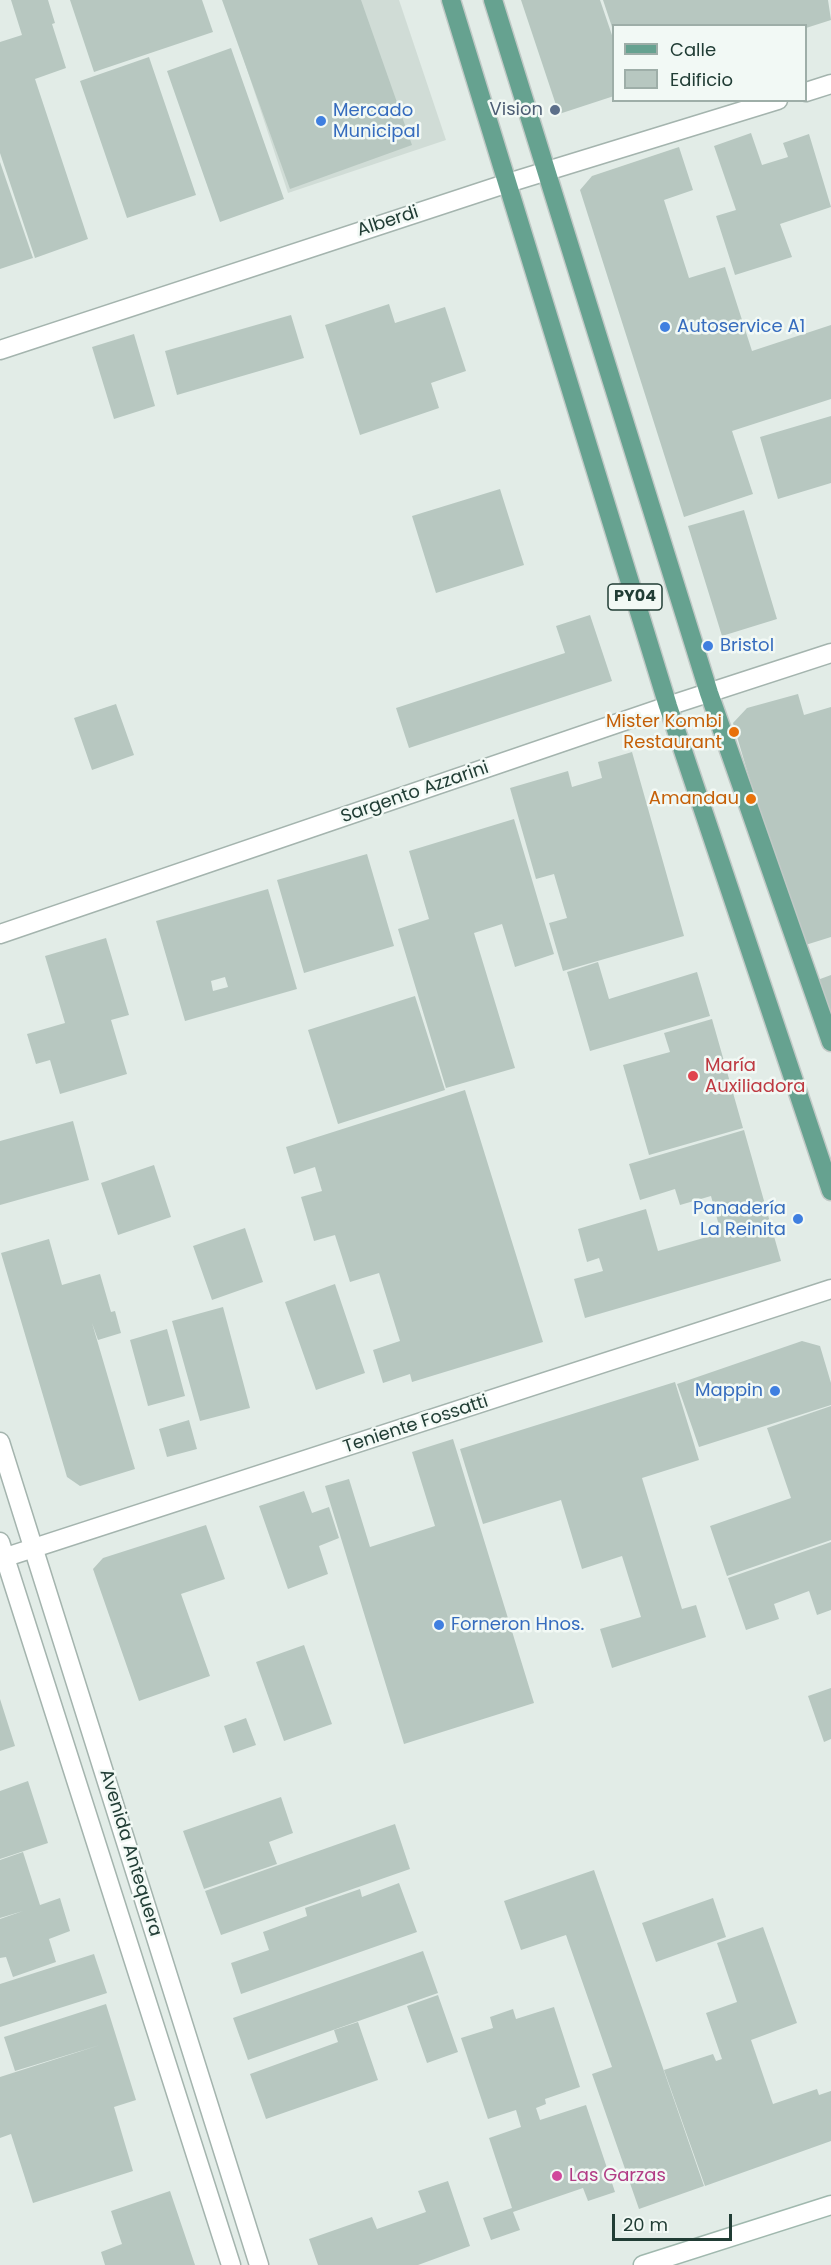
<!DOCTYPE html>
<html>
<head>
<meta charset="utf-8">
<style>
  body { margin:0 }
  #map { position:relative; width:831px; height:2265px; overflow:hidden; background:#e2ece7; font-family:Poppins,sans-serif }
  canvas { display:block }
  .legend { position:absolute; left:612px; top:24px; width:195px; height:78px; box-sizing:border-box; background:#f2f9f5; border:2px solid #9eaea8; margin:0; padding:8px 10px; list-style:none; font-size:18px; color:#213d35 }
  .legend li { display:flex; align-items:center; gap:12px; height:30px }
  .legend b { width:30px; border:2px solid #9eaea8 }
  .scale { position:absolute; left:612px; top:2214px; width:120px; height:27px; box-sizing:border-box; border:3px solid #213d35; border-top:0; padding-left:8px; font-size:18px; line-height:21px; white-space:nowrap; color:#213d35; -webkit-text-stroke:4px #f2f9f5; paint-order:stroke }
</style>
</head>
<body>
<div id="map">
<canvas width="831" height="2265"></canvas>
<ul class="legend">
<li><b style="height:8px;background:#66a290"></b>Calle</li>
<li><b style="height:16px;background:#b7c7c0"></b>Edificio</li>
</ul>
<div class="scale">20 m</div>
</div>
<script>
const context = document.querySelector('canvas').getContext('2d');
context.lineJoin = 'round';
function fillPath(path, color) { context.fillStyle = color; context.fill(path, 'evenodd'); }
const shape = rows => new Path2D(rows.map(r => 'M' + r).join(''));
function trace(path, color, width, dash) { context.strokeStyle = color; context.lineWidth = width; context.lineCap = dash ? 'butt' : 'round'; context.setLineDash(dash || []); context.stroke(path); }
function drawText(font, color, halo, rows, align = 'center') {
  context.font = font + ' Poppins,sans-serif'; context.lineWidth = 5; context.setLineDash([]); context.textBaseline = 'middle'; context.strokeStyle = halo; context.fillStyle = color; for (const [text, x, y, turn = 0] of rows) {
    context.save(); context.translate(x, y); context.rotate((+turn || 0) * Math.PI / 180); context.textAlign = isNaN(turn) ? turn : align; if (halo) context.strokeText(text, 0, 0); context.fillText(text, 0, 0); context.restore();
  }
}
fillPath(shape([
  [224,0,399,0,446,140,288,193]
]), '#d0dcd6');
fillPath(shape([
  [11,0,48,0,55,23,52,24,66,68,35,79,88,239,35,258,0,153,0,42,22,35],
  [70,0,202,0,213,32,94,72],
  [222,0,361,0,412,145,290,189],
  [521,0,600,0,614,41,614,96,559,114],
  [603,0,828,0,831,20,806,28,806,26,614,26,613,30],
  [231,48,284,199,220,222,167,71],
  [149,57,196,195,127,218,80,81],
  [751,133,762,165,788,157,783,143,809,134,831,207,780,224,792,257,735,275,716,216,736,210,714,146],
  [679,147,693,190,664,200,689,278,725,267,752,351,831,325,831,399,732,431,753,494,684,517,580,190,592,176],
  [0,162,33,258,0,269],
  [389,304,395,323,445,307,466,371,431,383,439,408,360,435,325,325],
  [291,315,304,358,177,395,165,351],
  [134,334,155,406,114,419,92,347],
  [831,416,831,483,778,499,760,437],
  [500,489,524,565,436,593,412,516],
  [744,510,777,619,722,636,688,526],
  [590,615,612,681,409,748,396,708,565,653,556,626],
  [798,694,804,715,831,707,831,937,799,947,733,723,747,708],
  [116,704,134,755,92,770,74,718],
  [632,752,684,936,563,971,549,923,567,918,554,874,536,879,510,788,568,771,572,787,602,778,598,762],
  [514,819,554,954,515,967,502,924,474,933,515,1068,446,1088,398,929,429,919,409,851],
  [367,854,394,946,304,973,277,880],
  [268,889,297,989,185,1021,156,921],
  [225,977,228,987,213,991,211,981],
  [106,938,129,1015,111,1020,127,1074,60,1094,50,1060,36,1064,27,1034,65,1023,45,956],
  [598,962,609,999,697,972,710,1016,590,1051,567,972],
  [831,975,831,1039,812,982],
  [415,996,445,1090,338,1124,308,1030],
  [712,1019,743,1128,649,1155,623,1065,670,1052,664,1033],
  [465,1090,543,1342,412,1382,410,1374,383,1383,373,1350,400,1341,379,1273,350,1282,335,1235,314,1241,301,1197,322,1191,315,1167,294,1174,286,1147],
  [73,1121,89,1180,0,1205,0,1141],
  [744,1130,781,1261,585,1318,574,1279,603,1271,599,1258,587,1262,578,1229,646,1209,658,1251,721,1233,711,1196,680,1205,675,1189,640,1200,629,1164],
  [154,1165,171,1217,118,1235,101,1183],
  [245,1228,263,1282,212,1300,193,1246],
  [49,1239,62,1285,100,1274,111,1312,115,1311,121,1333,98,1340,92,1323,135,1469,80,1486,67,1477,1,1253],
  [335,1284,365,1373,316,1390,285,1302],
  [223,1307,250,1408,200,1421,172,1321],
  [167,1329,185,1396,148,1406,130,1340],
  [802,1341,820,1346,831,1383,831,1405,699,1447,677,1384],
  [675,1382,699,1460,642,1478,682,1609,696,1605,706,1637,612,1668,600,1629,641,1617,622,1556,582,1569,561,1500,483,1524,460,1449],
  [831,1406,831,1540,727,1576,710,1526,791,1498,767,1428],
  [189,1420,197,1449,167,1457,159,1429],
  [453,1439,534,1703,404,1744,325,1486,349,1479,370,1547,435,1526,412,1452],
  [304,1491,312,1513,329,1507,339,1538,319,1546,328,1574,288,1589,259,1506],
  [206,1525,225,1579,181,1594,210,1676,139,1701,93,1569,103,1558],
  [831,1542,831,1610,817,1615,809,1591,774,1604,779,1619,746,1630,728,1578],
  [304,1645,332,1724,284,1741,256,1662],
  [831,1688,831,1739,824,1742,808,1696],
  [0,1699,15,1746,0,1751],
  [246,1718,256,1745,233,1753,224,1726],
  [28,1781,48,1843,0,1859,0,1791],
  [281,1797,293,1833,269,1842,277,1864,204,1889,183,1831],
  [395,1824,410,1869,221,1935,205,1891],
  [23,1852,40,1905,60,1898,70,1931,49,1939,56,1962,13,1977,6,1957,0,1958,0,1919,23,1911,0,1918,0,1860],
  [594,1870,704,2186,639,2209,592,2074,612,2067,566,1935,521,1950,504,1901],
  [399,1883,417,1932,241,1994,231,1963,269,1950,263,1932,307,1916,305,1908,360,1889,362,1897],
  [713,1898,726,1937,656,1962,642,1923],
  [763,1927,797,2023,751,2040,773,2104,817,2089,819,2095,831,2091,831,2141,705,2186,664,2070,713,2054,716,2061,722,2059,706,2013,737,2002,717,1943],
  [423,1951,438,1993,248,2060,233,2018],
  [94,1954,107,1993,0,2027,0,1984],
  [438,1995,458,2052,427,2063,407,2006],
  [106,2004,136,2100,114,2107,133,2171,33,2203,11,2134,0,2138,0,2077,100,2045,15,2071,4,2037],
  [554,2007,580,2087,545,2099,546,2104,536,2108,540,2120,586,2105,615,2192,588,2201,583,2188,513,2212,520,2230,491,2240,483,2218,512,2208,489,2138,521,2127,516,2110,488,2119,461,2038,493,2028,490,2017,513,2009,516,2019],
  [358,2022,378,2080,266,2119,250,2074,338,2042,334,2030],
  [448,2181,470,2246,418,2265,318,2265,309,2239,372,2217,377,2229,426,2212,418,2191],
  [170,2191,195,2265,105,2265,101,2252,122,2244,111,2211]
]), '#b7c7c0');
const street = shape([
  [806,92,831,84],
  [0,350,508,183,778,100],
  [0,934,668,706,831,653],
  [0,1442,259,2265],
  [0,1542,231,2265],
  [0,1559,831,1289]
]);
const secondary = shape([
  [643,2265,831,2205]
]);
const primary = shape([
  [451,0,668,706,831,1191],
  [493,0,709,693,831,1042]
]);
trace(street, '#a4b4ae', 21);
trace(secondary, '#a0b8ae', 21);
trace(primary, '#c1c9c6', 21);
trace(street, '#fff', 18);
trace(secondary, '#fff', 18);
trace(primary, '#66a290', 18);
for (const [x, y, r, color] of [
  [555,110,6,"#5c6f8a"],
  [321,121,6,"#3f7fe0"],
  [665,327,6,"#3f7fe0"],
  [708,646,6,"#3f7fe0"],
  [734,732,6,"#e8710a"],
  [751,799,6,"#e8710a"],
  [693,1076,6,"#e0444e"],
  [798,1219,6,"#3f7fe0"],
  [775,1391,6,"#3f7fe0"],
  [439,1625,6,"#3f7fe0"],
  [557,2176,6,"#d1479c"]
]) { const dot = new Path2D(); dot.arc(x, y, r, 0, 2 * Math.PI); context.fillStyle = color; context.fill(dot); trace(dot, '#f2f9f5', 2); }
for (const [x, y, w] of [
  [635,597,54]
]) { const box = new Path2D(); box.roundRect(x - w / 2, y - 13, w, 26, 4.5); context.fillStyle = '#f2f9f5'; context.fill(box); trace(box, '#213d35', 1.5); }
drawText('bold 16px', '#213d35', null, [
  ["PY04",635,597]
]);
drawText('18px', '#4e5e75', '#f2f9f5', [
  ["Vision",543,110]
], 'right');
drawText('18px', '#366cbe', '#f2f9f5', [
  ["Mercado",333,111],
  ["Municipal",333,132],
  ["Autoservice A1",677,327],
  ["Bristol",720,646],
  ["Panadería",786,1209,"right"],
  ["La Reinita",786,1230,"right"],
  ["Mappin",763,1391,"right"],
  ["Forneron Hnos.",451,1625]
], 'left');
drawText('18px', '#213d35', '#f2f9f5', [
  ["Alberdi",388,222,-18],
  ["Sargento Azzarini",415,793,-19],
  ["Teniente Fossatti",416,1425,-18],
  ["Avenida Antequera",130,1853,73]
]);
drawText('18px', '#c56008', '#f2f9f5', [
  ["Mister Kombi",722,722],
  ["Restaurant",722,743],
  ["Amandau",739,799]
], 'right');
drawText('18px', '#be3a42', '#f2f9f5', [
  ["María",705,1066],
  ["Auxiliadora",705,1087]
], 'left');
drawText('18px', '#b23c85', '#f2f9f5', [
  ["Las Garzas",569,2176]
], 'left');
</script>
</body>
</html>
